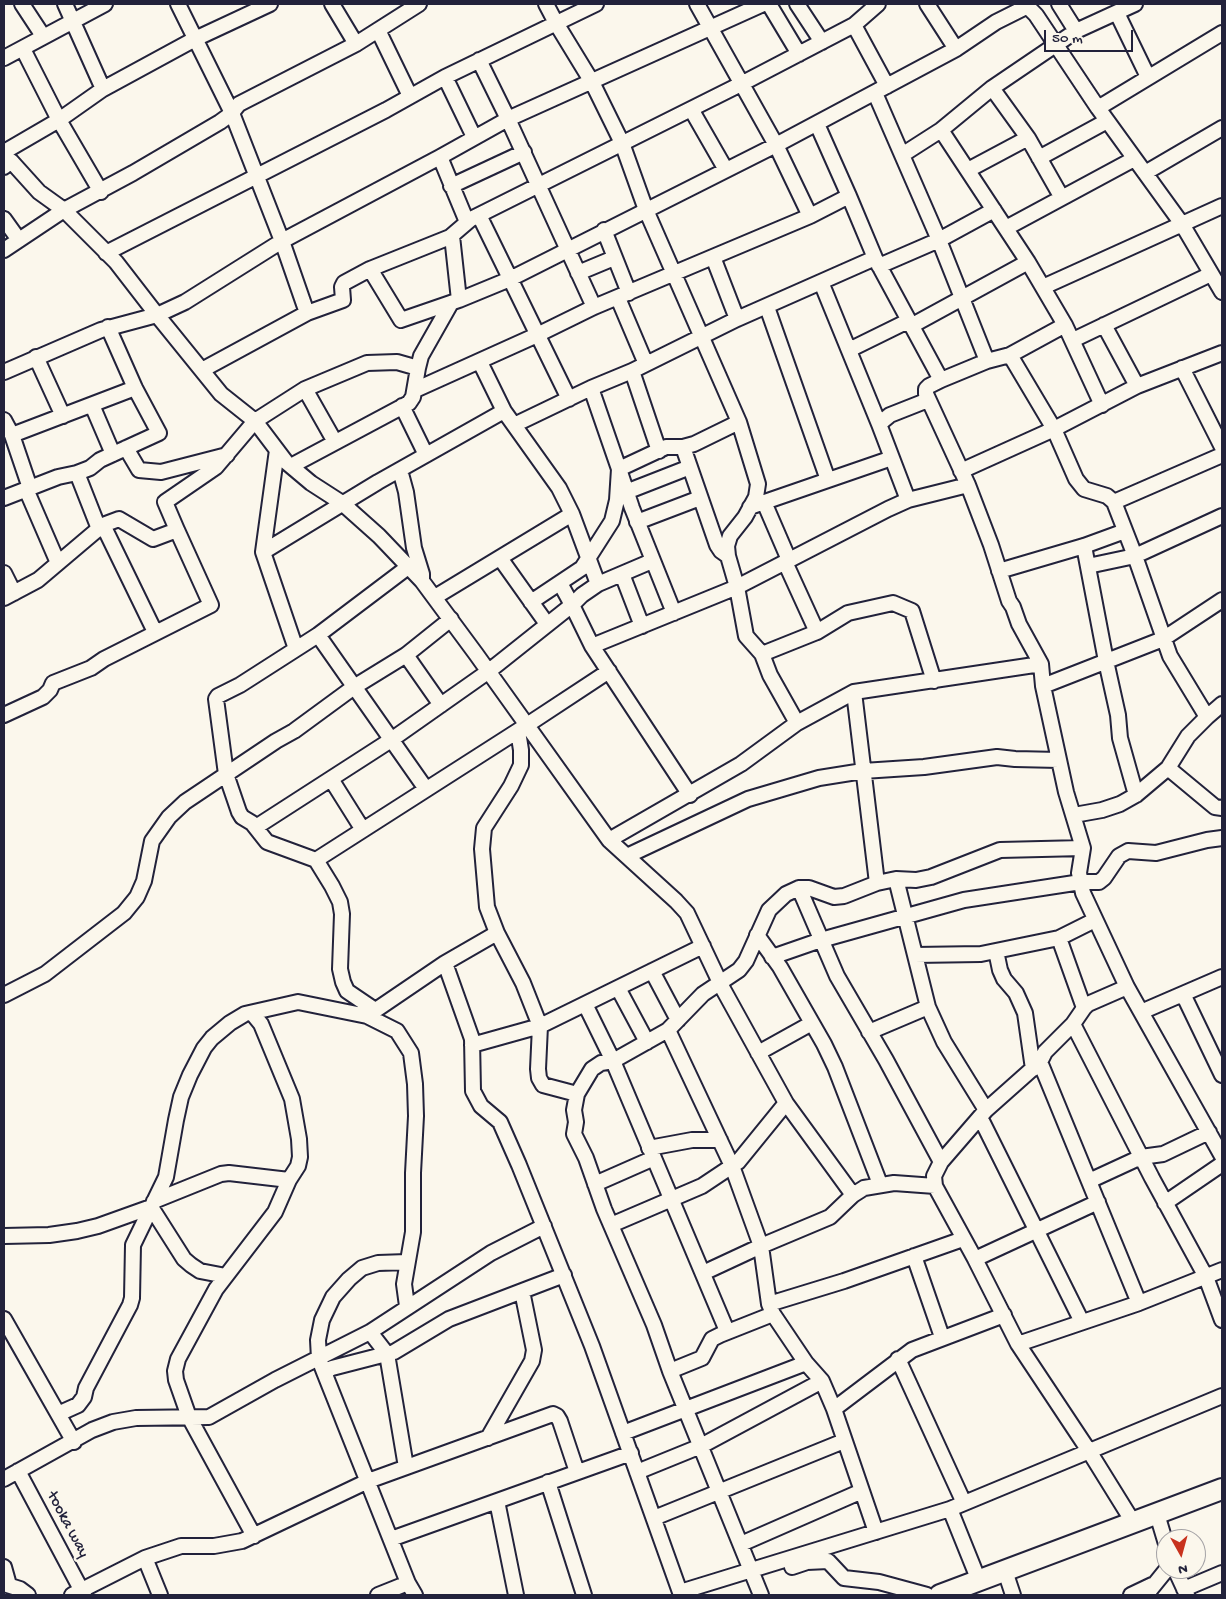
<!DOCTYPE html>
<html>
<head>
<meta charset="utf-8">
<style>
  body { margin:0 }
  #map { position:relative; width:1226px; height:1599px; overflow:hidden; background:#fbf7ec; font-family:"Gochi Hand",sans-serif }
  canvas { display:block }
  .frame { position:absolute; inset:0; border:5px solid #22223b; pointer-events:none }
  .north { position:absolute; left:1156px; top:1529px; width:50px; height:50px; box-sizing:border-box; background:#fbf7ec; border:1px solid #a4a2a5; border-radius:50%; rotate:173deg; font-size:14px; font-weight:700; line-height:20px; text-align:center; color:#22223b }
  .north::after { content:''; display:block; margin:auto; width:18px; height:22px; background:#c8321e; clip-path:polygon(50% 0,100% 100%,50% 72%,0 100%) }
  .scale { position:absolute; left:1044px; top:30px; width:89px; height:22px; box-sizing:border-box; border:2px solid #22223b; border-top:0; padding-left:6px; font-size:15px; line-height:18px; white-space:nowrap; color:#22223b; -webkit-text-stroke:4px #fbf7ec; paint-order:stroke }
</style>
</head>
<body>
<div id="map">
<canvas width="1226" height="1599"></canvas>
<div class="frame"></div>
<div class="north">N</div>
<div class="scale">50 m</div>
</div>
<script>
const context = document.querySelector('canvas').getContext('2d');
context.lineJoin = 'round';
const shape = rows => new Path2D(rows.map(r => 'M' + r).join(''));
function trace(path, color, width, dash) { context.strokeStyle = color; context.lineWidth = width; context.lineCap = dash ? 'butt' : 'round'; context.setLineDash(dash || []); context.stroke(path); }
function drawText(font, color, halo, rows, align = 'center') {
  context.font = font + ' "Gochi Hand",sans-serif'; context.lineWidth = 5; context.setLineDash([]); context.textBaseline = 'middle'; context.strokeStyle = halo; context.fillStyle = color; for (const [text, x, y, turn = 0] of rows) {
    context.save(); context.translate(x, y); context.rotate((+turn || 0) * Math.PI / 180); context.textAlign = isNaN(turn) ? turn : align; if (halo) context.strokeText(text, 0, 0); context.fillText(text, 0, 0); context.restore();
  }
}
const street = shape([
  [22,4,43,36],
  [65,4,103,89],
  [178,4,232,113,282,241,307,313],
  [332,4,356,44],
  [546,4,556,23,592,82,622,143,646,210,739,422,758,484,756,497,745,517,730,536,727,546,728,556,737,587,746,636,762,654,770,675,797,723],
  [697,4,776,145,810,216,849,196],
  [763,4,508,119,440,157,282,241,185,302,157,315,221,394,255,421,286,462,311,483,342,503,379,536,422,581,476,654,609,840,676,901,687,913,723,989,786,1103,853,1195],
  [769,4,799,54],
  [797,4,822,42],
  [927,4,956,49],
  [1059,4,1076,31],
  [1117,13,1148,77],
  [854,25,887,86],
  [378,30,410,96],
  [23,49,59,120,101,192],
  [4,58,105,4],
  [479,60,508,119,594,307],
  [445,77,474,137],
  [992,88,1028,138,1062,198],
  [875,93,939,240,987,361],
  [1098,108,1222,33],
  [691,109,726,170],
  [817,124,849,196,875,258,941,380],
  [941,130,1028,262,1065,325,1102,405],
  [4,152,59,120,103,89,195,39,270,4],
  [902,155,941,130,992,88,1076,31,1135,4],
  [440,157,467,222],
  [1039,158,1107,121],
  [4,167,11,161,39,192,64,210,116,262,157,315,101,330,4,372],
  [968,170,1028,138],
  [1145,173,1222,128],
  [451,186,524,152],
  [479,215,569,399],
  [4,219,19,240],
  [1006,228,1134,159],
  [604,230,629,293],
  [450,237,452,236,459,300],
  [4,250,64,210,133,173,220,122,231,114,239,104,356,44,419,4],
  [106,253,386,110,445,77,596,4],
  [713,257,737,319],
  [879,266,939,240,994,210],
  [370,269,401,320,459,300,510,279,776,145,956,49,996,22,1024,8,1029,8,1036,15,1098,108,1182,224,1222,292],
  [578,273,614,258],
  [821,282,879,424,908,500],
  [1043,287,1222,206],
  [618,298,646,364],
  [767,307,828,480],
  [1065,325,1010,355,987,361,941,380,929,386,926,389,926,394,968,485,991,545,1009,601,1013,607,1019,624,1041,664,1043,686,1066,792,1083,848,1079,873,1083,893,1127,987,1222,1156],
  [1104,325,1137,386],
  [911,326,1028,262],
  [1073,340,1211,274],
  [849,350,908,321],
  [1010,355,1054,429,1076,479,1084,489,1107,496,1114,502,1135,556,1170,656,1207,717],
  [36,357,63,416],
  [480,362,504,411,559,488,572,514,598,584],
  [1182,368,1222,447],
  [202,370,307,313,343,300,342,287,344,283,370,269,450,237,471,219,741,84,854,25,878,4],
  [632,371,659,451],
  [305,389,335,442],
  [415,390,537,335,594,307,810,216],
  [92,405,113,454],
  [402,406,426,455],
  [4,420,12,435,30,488],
  [879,424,890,415,928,400],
  [514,425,591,388,632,371,737,319,875,258],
  [12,435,135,388],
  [683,447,717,545,721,551,728,556],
  [126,448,139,470,161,472,227,455],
  [277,450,263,552,296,649],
  [291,466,409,403,413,397,418,368,421,356,451,303],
  [400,470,406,492,414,548,422,574,422,581],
  [961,471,1054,429,1137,386,1222,353],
  [77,473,99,529],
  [26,489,58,563],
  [626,492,690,467],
  [4,498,58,477,77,473,90,468,100,460,159,433,135,388,108,327],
  [764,502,789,560],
  [1114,502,1222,455],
  [750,507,892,458],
  [637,522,700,498],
  [103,525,155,632],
  [1084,546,1106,661,1118,715,1120,738,1136,795],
  [263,552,378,482,504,411],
  [500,558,547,624],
  [785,562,817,632],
  [1088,566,1135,556,1222,516],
  [999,571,1084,546,1125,531],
  [4,573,14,593],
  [622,574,642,626],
  [560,583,572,605,592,646,690,795],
  [435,597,572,514],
  [4,598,38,580,103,525,119,519,153,539,177,530,165,502,216,467,255,421,305,389,367,363,397,362,418,368],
  [531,602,582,568,612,521,617,500,619,469,591,388],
  [674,613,632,508,619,469,666,447,683,447,694,444,739,422],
  [318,635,426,789],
  [592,646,737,587,888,509,908,500,968,485],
  [762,654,817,632,848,613,893,603,912,611,934,681],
  [406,655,441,705],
  [1043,686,1163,639,1222,600],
  [854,692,877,883],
  [4,715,43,697,50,690,53,683,91,668,104,659,211,605,177,530],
  [518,731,521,750,521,765,511,786,484,828,482,849,487,907,497,933,523,983,540,1026,538,1069,539,1078,543,1085,577,1094],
  [1168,768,1215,807,1222,808],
  [331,779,363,830],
  [1074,815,1102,810,1120,804,1136,795,1168,768,1188,736,1207,717,1222,704],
  [256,827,391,740,489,671,572,605,582,595,598,584,652,561],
  [609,840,741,764,797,723,854,692,1041,664],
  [627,856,748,799,819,778,863,771,924,767,997,757,1015,759,1059,760],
  [316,860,527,725,609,671],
  [896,879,928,1007,944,1042,986,1110],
  [799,888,837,976,886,1060,941,1162],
  [757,935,780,967,824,1044,835,1067,880,1184],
  [1059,938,1084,1008],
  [996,951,1000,970,1004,979,1016,993,1025,1013,1033,1069],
  [915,955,981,954,1059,938,1095,920],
  [772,957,821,940,964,900,1081,882,1099,882,1104,878,1119,856,1128,851,1156,853,1207,840,1222,838],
  [445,963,472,1039,473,1091,481,1106,500,1122,519,1165,592,1346,681,1595],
  [652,971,678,1020],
  [1127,987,1088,1004,1084,1008,1073,1024,1045,1052,1040,1062,986,1110,941,1162,934,1176,935,1186,975,1259,1018,1344,1089,1451,1133,1522],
  [618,988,647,1042],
  [1183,994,1222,1075],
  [4,995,45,974,124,913,137,897,144,881,152,841,169,817,185,802,276,741,294,731,354,687,406,655,451,619],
  [585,1004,613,1061,727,1331],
  [375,1010,347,991,343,982,340,969,342,914,340,902,332,886,316,860,267,842,252,823,242,817,239,812,226,774,216,699,218,696,240,685,318,635,408,567],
  [1141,1012,1222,977],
  [252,1013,261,1024,292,1099,299,1139,300,1157,298,1166,289,1180,275,1212,216,1289,178,1359,175,1371,176,1380,189,1417,254,1536],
  [367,1016,445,963,497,933],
  [1073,1024,1152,1178,1206,1277,1222,1320],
  [668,1030,732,1166,761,1246,703,1273],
  [869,1032,928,1007],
  [472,1045,540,1026,703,946],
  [758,1053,812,1023],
  [1040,1062,1139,1303],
  [980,1117,1082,1322],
  [649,1148,692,1140,720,1140],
  [1089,1181,1141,1157,1163,1154,1209,1132],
  [595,1184,654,1158],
  [154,1201,221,1174,229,1173,289,1180],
  [1165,1203,1222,1164],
  [611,1225,702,1186,738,1162,786,1103],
  [4,1236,49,1235,77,1231,98,1226,151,1207,184,1259,191,1265,200,1271,226,1276],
  [914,1256,942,1337],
  [975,1259,1098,1202],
  [407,1262,378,1263,362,1268,349,1279,333,1297,322,1320,318,1340,319,1359,324,1372,408,1583,415,1595],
  [769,1304,844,1281,963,1239],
  [4,1319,74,1442],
  [370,1332,387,1354,406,1467],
  [1018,1344,1139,1303,1222,1270],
  [898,1359,964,1503],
  [670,1371,702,1358,712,1339,720,1335,773,1314],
  [324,1372,332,1368,394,1352,449,1319,564,1275],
  [834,1409,912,1350,1004,1315],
  [58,1414,78,1405,84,1397,86,1388,130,1305,132,1298,133,1245,166,1177,176,1120,181,1097,190,1075,204,1048,212,1038,230,1023,245,1014,298,1002,367,1016,397,1031,411,1053,415,1084,416,1116,413,1173,413,1232,404,1284,407,1306],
  [623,1433,806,1363],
  [488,1438,532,1361,534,1350,522,1291],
  [18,1471,84,1595],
  [637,1472,701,1446,822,1381],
  [4,1479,92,1430,113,1422,136,1418,209,1417,275,1380,370,1332,491,1253,544,1226],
  [548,1482,584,1595],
  [497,1501,516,1595],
  [950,1509,979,1581],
  [1157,1514,1166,1544],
  [654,1518,844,1441],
  [876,1532,834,1409,822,1381,806,1363,773,1314,769,1304,761,1246,830,1217,853,1195,864,1188,894,1183,935,1186],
  [391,1539,631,1453],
  [741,1544,862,1491],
  [145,1558,160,1595],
  [4,1567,9,1585],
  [792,1567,807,1562,828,1561,844,1578,879,1582,927,1595],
  [1175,1569,1187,1595],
  [1005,1571,1013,1595],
  [4,1584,20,1589,28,1595],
  [1184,1589,1222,1573],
  [680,1592,950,1509,1222,1396],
  [72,1595,145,1558,181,1546,214,1546,242,1541,368,1481,553,1414,557,1416,560,1421,577,1472],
  [378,1595,408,1583],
  [761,1595,670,1371,654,1325,604,1209,586,1158,574,1134,576,1122,574,1110,577,1094,592,1069,601,1063,613,1061,668,1030,703,994,739,970,746,961,769,910,786,894,799,888,809,888,834,897,844,896,877,883,896,879,916,880,931,877,1000,850,1083,848],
  [1131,1595,1152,1585],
  [1146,1595,1167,1569]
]);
const secondary = shape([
  [940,1595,1222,1489]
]);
trace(street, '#22223b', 18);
trace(secondary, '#22223b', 24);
trace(street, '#fbf7ec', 14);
trace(secondary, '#fbf7ec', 20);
drawText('16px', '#22223b', '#fbf7ec', [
  ["tooka way",67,1525,62]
]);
</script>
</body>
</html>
